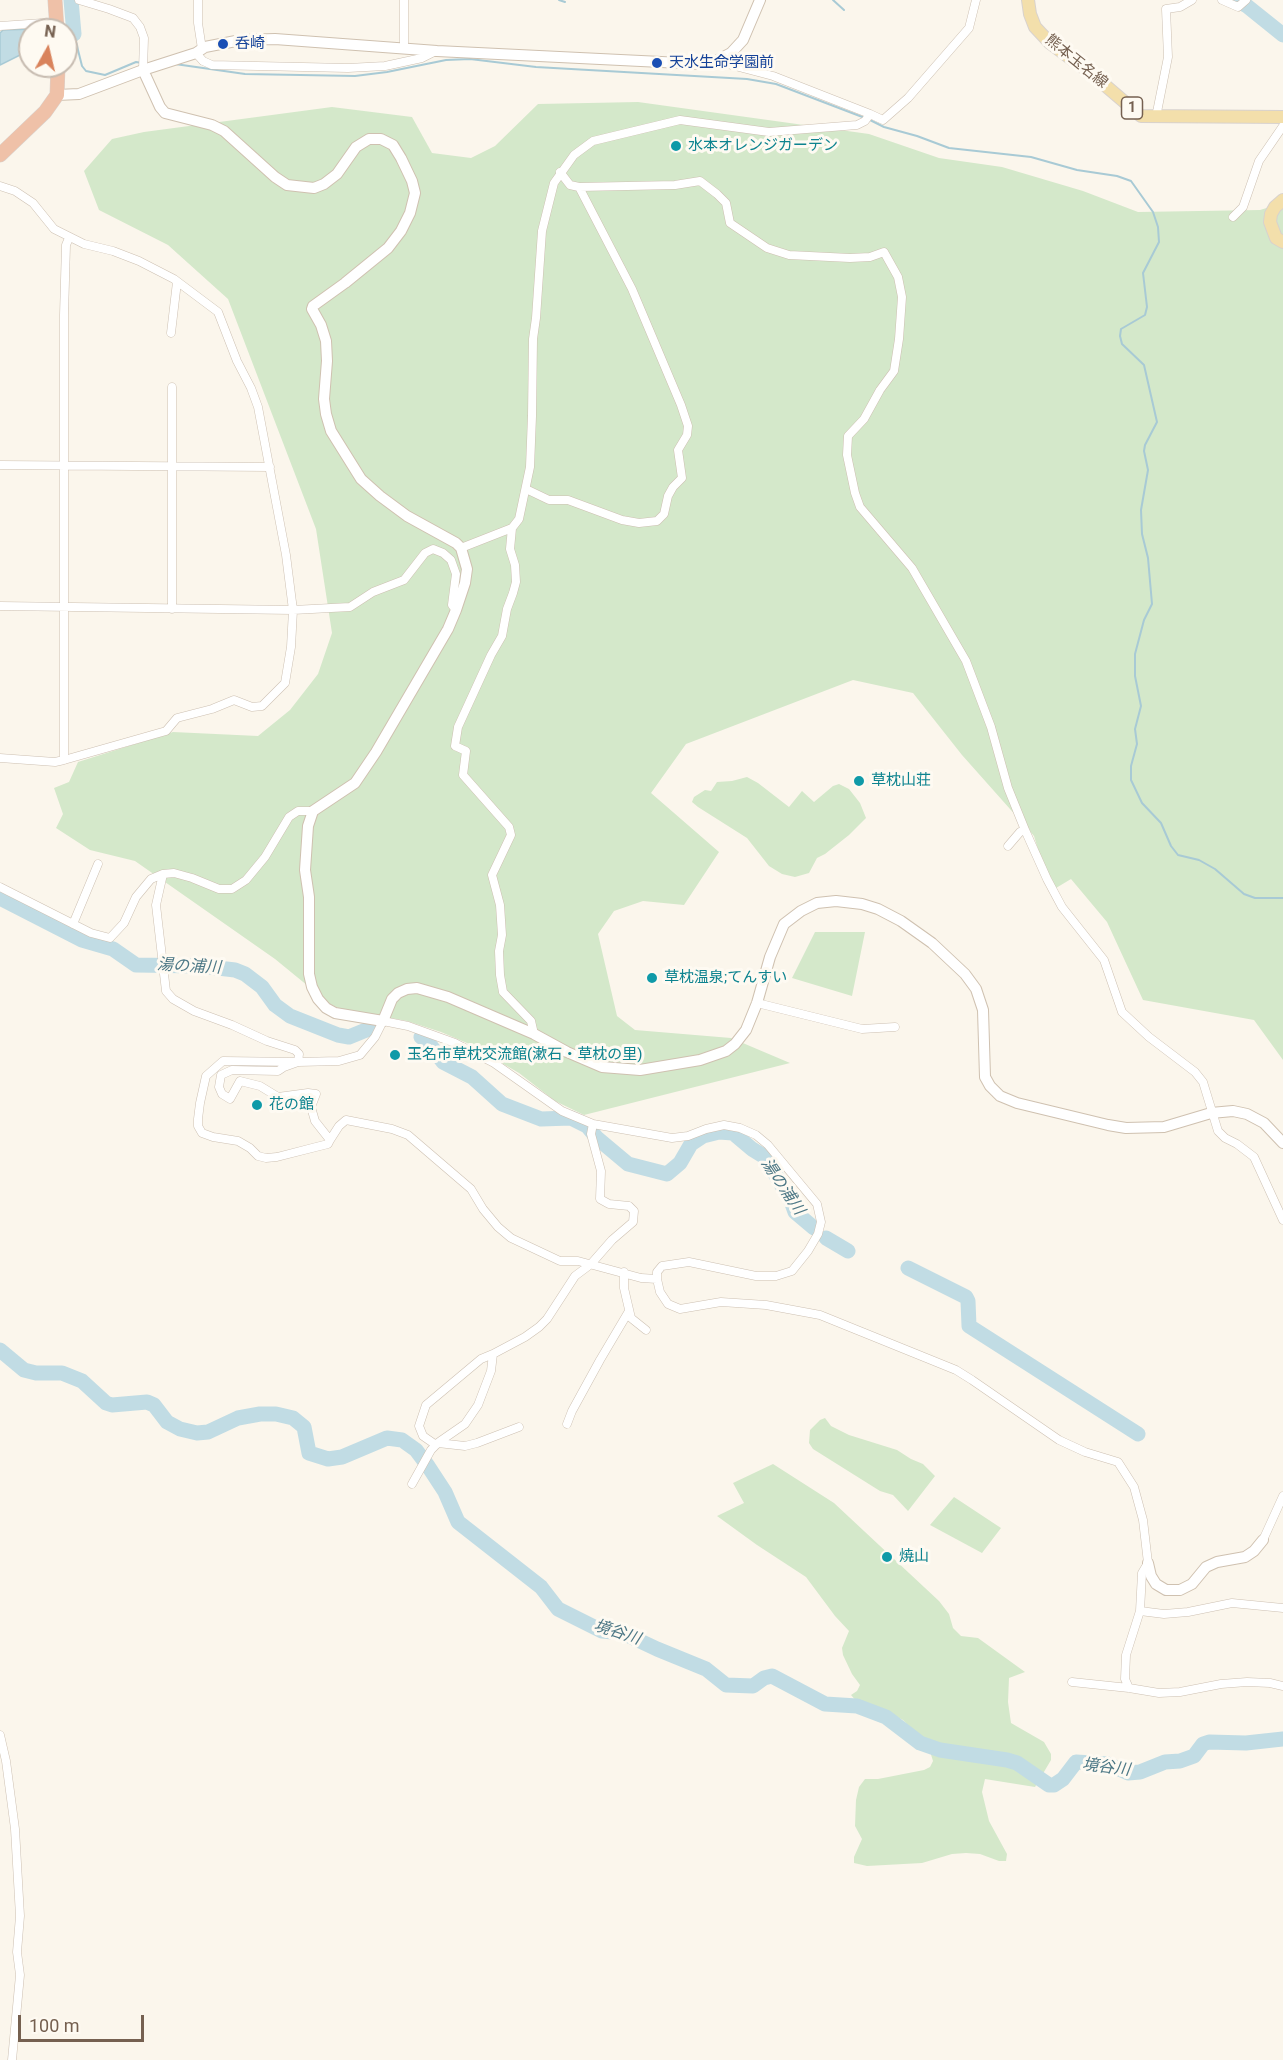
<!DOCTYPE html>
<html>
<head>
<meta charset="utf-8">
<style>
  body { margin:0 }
  #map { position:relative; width:1283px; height:2060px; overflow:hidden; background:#fbf6ec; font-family:Roboto,sans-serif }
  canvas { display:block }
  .north { position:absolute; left:18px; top:18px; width:60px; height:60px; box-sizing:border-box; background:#fefaf2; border:2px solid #c7bcb1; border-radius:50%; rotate:8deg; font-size:16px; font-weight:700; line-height:24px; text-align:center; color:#756050 }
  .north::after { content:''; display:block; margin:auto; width:21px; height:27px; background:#d9835c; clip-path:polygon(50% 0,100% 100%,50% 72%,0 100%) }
  .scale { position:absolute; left:18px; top:2015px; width:126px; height:27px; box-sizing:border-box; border:3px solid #756050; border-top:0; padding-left:8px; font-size:18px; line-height:21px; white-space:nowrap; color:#756050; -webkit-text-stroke:4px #fefaf2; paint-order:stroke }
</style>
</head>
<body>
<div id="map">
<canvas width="1283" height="2060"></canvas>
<div class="north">N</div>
<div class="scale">100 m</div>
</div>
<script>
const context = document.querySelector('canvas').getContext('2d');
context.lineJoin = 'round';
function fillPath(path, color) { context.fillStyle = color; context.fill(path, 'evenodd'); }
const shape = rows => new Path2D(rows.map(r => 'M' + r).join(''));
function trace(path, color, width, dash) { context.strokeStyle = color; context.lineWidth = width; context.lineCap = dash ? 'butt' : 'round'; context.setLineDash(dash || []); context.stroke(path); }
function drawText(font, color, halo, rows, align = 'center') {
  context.font = font + ' Roboto,"Noto Sans JP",sans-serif'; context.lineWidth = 6; context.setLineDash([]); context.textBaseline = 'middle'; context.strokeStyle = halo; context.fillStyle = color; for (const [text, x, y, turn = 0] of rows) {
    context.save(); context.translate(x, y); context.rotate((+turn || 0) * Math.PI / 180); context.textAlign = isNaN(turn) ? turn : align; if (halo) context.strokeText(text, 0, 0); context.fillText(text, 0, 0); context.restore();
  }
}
fillPath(shape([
  [638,102,869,134,939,158,1002,167,1083,191,1138,212,1260,210,1283,203,1283,1060,1254,1020,1143,1000,1107,922,1071,879,1056,888,1040,856,1034,836,962,755,913,693,853,680,686,744,651,793,719,852,684,905,643,901,614,911,598,934,617,1016,635,1030,731,1038,790,1063,584,1115,555,1101,519,1073,467,1043,441,1032,407,1021,338,1008,330,1004,275,959,135,861,90,850,56,828,63,814,54,788,69,782,78,762,173,732,258,736,290,710,318,674,332,633,316,529,228,299,168,245,99,210,84,171,112,139,144,132,332,107,412,117,432,153,471,158,495,146,538,104],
  [747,777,758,783,789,807,802,791,814,802,833,786,839,784,849,789,860,803,866,818,849,835,825,854,817,858,809,873,795,877,782,874,769,866,747,838,698,807,692,802,694,797,705,790,711,791,717,782,732,781],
  [815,932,865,932,852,996,792,978],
  [825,1418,831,1426,849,1435,897,1450,911,1459,923,1464,935,1476,908,1511,893,1495,880,1491,813,1449,809,1443,810,1430,820,1420],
  [773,1464,834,1503,939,1601,949,1614,953,1628,961,1636,978,1638,1025,1672,1009,1678,1008,1702,1011,1723,1044,1742,1051,1754,1051,1760,1035,1787,985,1779,982,1792,989,1821,1007,1854,1006,1861,999,1861,980,1854,966,1853,952,1854,922,1863,867,1866,854,1863,854,1857,862,1839,855,1826,856,1800,859,1787,865,1779,878,1779,924,1770,930,1767,933,1761,929,1748,903,1720,885,1711,865,1706,858,1703,851,1695,857,1691,860,1685,852,1674,843,1655,842,1648,849,1631,835,1616,806,1577,757,1545,717,1516,744,1503,733,1483],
  [954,1497,1001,1528,982,1553,930,1525]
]), '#d4e8ca');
const water = shape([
  [34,29,30,30,30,44,23,44,22,54,0,65,0,33,3,30,34,29]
]);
fillPath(water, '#c1dce4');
trace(water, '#a8cad5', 1.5);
trace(shape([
  [559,0,565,2],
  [833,0,844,10],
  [74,34,82,66,86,71,105,75,136,62,142,63],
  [175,64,245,74,355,76,387,72,446,60,470,59,536,67,747,79,776,84,865,118],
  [870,120,884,127,917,136,949,148,1031,157,1077,170,1117,176,1131,181,1153,212,1158,227,1159,242,1143,273,1147,307,1145,315,1121,329,1120,336,1122,344,1144,365,1157,422,1145,445,1144,451,1148,470,1141,510,1142,534,1148,558,1152,604,1144,620,1135,654,1135,676,1141,706,1135,729,1137,744,1131,766,1131,780,1142,803,1161,823,1171,846,1178,855,1199,860,1215,869,1244,894,1255,898,1283,898]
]), '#a8cad5', 2);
trace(shape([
  [1236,0,1247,6,1283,35],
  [66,35,74,34,71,0],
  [0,898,82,940,113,949,136,965,201,966,235,970,245,974,262,987,275,1005,290,1016,338,1035,349,1037,371,1028],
  [421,1037,428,1042,443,1062,472,1077,502,1104,541,1119,571,1118,587,1126,597,1138,628,1164,667,1174,680,1163,691,1144,703,1136,719,1132,733,1133,752,1149,765,1157,791,1201,795,1212,814,1228],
  [826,1238,848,1251],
  [908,1268,966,1297,968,1301,969,1326,1138,1434],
  [0,1350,24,1370,36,1373,62,1373,82,1381,106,1403,112,1405,147,1402,154,1405,167,1422,180,1429,197,1433,208,1432,238,1418,260,1414,276,1414,293,1418,304,1427,309,1453,328,1459,342,1457,387,1438,402,1440,416,1450,428,1466,445,1492,458,1522,541,1587,558,1609,602,1631,623,1633,657,1649,706,1669,726,1685,753,1686,764,1678,772,1676,825,1704,857,1706,886,1717,920,1743,940,1750,1007,1760,1017,1763,1049,1785,1054,1785,1063,1779,1076,1762,1108,1764,1128,1773,1140,1772,1165,1762,1180,1761,1194,1756,1203,1744,1209,1742,1246,1743,1283,1739]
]), '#c1dce4', 15);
const street = shape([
  [79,0,109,9,133,18,140,27,144,38,143,70],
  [198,0,198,23,202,49],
  [1222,0,1238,7,1246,0],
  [0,26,57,22],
  [404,47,404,0],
  [196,53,203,61,212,65,348,68,385,66,422,58,436,51],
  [716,61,773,76,870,114,883,120,908,98,969,28,976,0],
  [1156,117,1168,57,1166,9,1180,7,1192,0],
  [560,172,570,185,579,187],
  [0,186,15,191,33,203,54,229,84,244,113,251,139,261,174,279,218,312,237,361,251,388,258,407,286,555,293,610,291,647,285,683,262,706,252,707,234,700,212,709,177,718,166,731,64,760,55,762,0,758],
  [1233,217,1243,207,1259,161,1283,126],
  [171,333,177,282],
  [172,387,172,609],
  [0,465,270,467],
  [526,489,549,500,568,500,622,520,639,523,657,521,664,514,668,496,673,487,682,478,678,450,687,435,688,426,681,405,632,289,579,187,675,185,700,181,717,194,726,203,730,223,767,248,789,255,850,258,870,257,884,252,898,277,902,297,899,339,894,371,880,390,864,419,848,436,847,455,855,493,860,507,912,568,966,661,991,727,1008,788,1025,830],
  [512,528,510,549,515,565,516,582,513,593,507,609,502,636,491,655,458,727,455,746,466,751,463,775,509,827,511,835,492,875,500,905,502,935,499,951,500,975,503,992,531,1021,534,1034],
  [461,548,512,528,519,519,530,467,532,416,533,339,536,318,542,231,554,183,574,155,593,141,680,120,769,132,857,125,865,121,870,114],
  [0,606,293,610,350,607,373,592,404,580,425,553,433,549,443,553,451,560,456,574,452,605,456,610],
  [64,760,64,315,66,245,69,238],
  [1008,846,1020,832,1025,830,1047,879,1062,907,1104,960,1122,1012,1149,1037,1195,1072,1203,1082,1218,1131,1225,1138,1237,1144,1254,1157,1283,1220],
  [163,874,156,905,166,991,173,999,194,1011,232,1025,267,1041,295,1050,299,1054,298,1062,284,1067,278,1071,232,1070,221,1075,219,1087,222,1094,230,1099,240,1081,260,1086,278,1097,308,1093,316,1094,311,1107,315,1121,330,1140,339,1126,346,1120,392,1129,408,1135,471,1189,483,1209,498,1227,511,1238,560,1261,578,1261,641,1278,657,1279],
  [0,887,91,933,110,938,124,923,136,897,151,879,163,874,174,873,192,878,219,889,232,889,246,880,265,857,289,817,298,811,313,811],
  [73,924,98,864],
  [757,1003,862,1029,895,1027],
  [330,1140,328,1144,316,1147,277,1157,266,1158,258,1156,250,1148,238,1141,213,1137,202,1133,198,1126,198,1119,200,1103,206,1076,223,1061,298,1062,339,1061,360,1055,375,1037,383,1021,408,1026,455,1043,494,1063,562,1111,593,1124,672,1138,688,1136,706,1129,724,1125,740,1128,756,1135,768,1145,817,1204,821,1222,818,1234,808,1251,792,1271,776,1276,756,1276,689,1262,662,1266,657,1272,657,1279,660,1292,668,1304,680,1309,721,1302,766,1305,820,1315,956,1370,972,1380,1059,1440,1085,1452,1118,1462,1134,1487,1143,1520,1148,1563,1142,1573,1140,1611,1126,1655,1125,1679,1129,1688],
  [624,1272,624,1288,631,1318,646,1330],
  [567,1424,572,1411,600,1360,629,1311],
  [438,1443,465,1446,477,1443,519,1427],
  [436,1445,423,1436,419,1426,426,1405,481,1359,493,1354],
  [412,1484,431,1450,439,1442,465,1424,478,1405,491,1371,493,1354,525,1337,539,1327,547,1319,575,1276,591,1264,612,1240,633,1222,634,1211,629,1206,609,1204,600,1199,601,1171,591,1134,593,1124],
  [1263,1540,1283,1496],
  [1140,1611,1164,1614,1188,1612,1232,1603,1283,1608],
  [1072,1682,1129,1688,1159,1693,1180,1692,1221,1684,1247,1682,1270,1683,1283,1686],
  [0,1735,6,1761,15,1829,20,1916,17,1952,20,1975,12,2060]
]);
const secondary = shape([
  [143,70,160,107,165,113,212,125,224,131,275,177,287,185,314,188,324,184,337,174,356,147,369,139,381,139,393,145,401,158,412,181,415,193,410,213,401,231,388,248,345,283,313,306,312,309,321,325,326,341,327,361,324,399,326,414,331,431,361,479,380,496,407,516,456,543,461,548,467,569,465,583,456,610,448,629,376,752,355,783,313,811,308,826,305,870,309,897,309,974,312,987,318,999,326,1008,335,1013,383,1021,392,999,398,993,407,989,417,988,448,997,534,1034,567,1052,602,1067,640,1070,700,1060,726,1051,735,1044,746,1030,757,1003,770,957,784,924,801,911,817,903,836,901,862,904,878,909,901,921,932,943,965,974,976,989,983,1010,985,1077,990,1086,1000,1096,1017,1103,1108,1125,1126,1128,1164,1127,1211,1113,1233,1111,1247,1114,1264,1123,1283,1143],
  [57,95,79,94,143,70,196,53,205,47,241,40,275,39,437,51,702,64,716,61,731,53,743,40,760,0],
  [1148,1563,1151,1576,1156,1584,1166,1590,1180,1590,1192,1584,1206,1567,1217,1562,1245,1557,1254,1551,1263,1540]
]);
const primary = shape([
  [1028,0,1030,14,1035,27,1050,43,1093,75,1141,116,1283,117],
  [1283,200,1275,207,1271,214,1270,222,1276,238,1283,242]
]);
const highway = shape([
  [55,0,57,30],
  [0,155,45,112,57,95,58,66]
]);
trace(street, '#cdc0b2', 9);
trace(secondary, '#cfc1b0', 12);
trace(primary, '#d8d2ce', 14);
trace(highway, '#d8d2ce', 15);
trace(street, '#fff', 8);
trace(secondary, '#fff', 10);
trace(primary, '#f3dfab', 12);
trace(highway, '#efc1a8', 14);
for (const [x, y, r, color] of [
  [223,44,6,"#1a4fb4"],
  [657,63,6,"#1a4fb4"],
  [676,146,6,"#0f9aa8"],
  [859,781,6,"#0f9aa8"],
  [652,978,6,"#0f9aa8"],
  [395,1055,6,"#0f9aa8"],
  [257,1105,6,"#0f9aa8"],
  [887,1557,6,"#0f9aa8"]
]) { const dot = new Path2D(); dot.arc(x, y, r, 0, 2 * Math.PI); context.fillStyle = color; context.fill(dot); trace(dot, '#fefaf2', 2); }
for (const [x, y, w] of [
  [1132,108,21]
]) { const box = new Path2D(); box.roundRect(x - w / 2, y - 11, w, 22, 4.5); context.fillStyle = '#fefaf2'; context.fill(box); trace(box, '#756050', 1.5); }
drawText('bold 14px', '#756050', null, [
  ["1",1132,108]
]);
drawText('15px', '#164399', '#fefaf2', [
  ["呑崎",235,44],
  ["天水生命学園前",669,63]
], 'left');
drawText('15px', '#756050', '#fefaf2', [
  ["熊本玉名線",1076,62,39]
]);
drawText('15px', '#0d838f', '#fefaf2', [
  ["水本オレンジガーデン",688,146],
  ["草枕山荘",871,781],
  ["草枕温泉;てんすい",664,978],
  ["玉名市草枕交流館(漱石・草枕の里)",407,1055],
  ["花の館",269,1105],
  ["焼山",899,1557]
], 'left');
drawText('italic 16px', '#4c7785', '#fefaf2', [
  ["湯の浦川",189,967,3],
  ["湯の浦川",782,1187,56],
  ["境谷川",617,1633,18],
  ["境谷川",1106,1768,7]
]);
</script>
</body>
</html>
